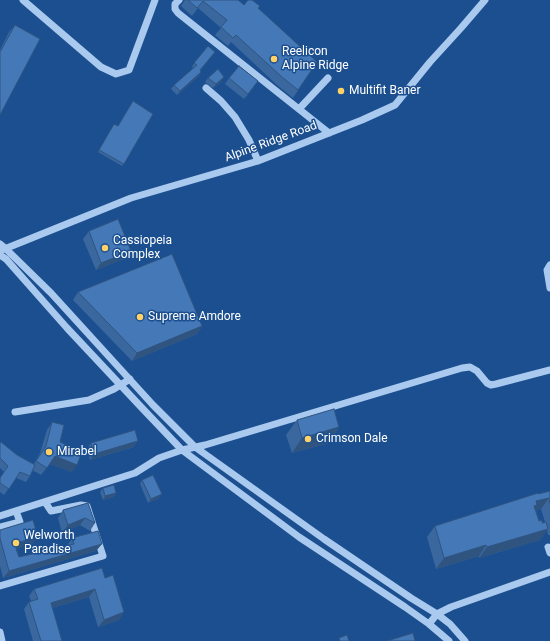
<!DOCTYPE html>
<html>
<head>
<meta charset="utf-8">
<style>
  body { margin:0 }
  canvas { display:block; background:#1b4f8f }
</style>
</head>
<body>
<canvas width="550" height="641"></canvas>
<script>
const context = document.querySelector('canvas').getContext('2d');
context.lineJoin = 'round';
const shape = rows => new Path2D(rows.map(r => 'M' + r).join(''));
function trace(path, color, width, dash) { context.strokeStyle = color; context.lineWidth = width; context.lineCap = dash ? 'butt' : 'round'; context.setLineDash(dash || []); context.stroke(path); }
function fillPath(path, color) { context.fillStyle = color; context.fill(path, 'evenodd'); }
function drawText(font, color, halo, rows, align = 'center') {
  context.font = font + ' Roboto,sans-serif'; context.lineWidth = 3; context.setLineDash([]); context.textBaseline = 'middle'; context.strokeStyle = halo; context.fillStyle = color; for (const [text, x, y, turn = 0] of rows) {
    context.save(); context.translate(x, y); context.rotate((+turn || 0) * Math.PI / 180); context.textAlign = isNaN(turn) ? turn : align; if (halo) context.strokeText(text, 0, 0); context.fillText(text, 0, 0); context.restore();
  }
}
trace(shape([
  [23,0,101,67,116,74,129,70,155,0],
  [179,0,175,4,175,9,178,13,329,133],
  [206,88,221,101,235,117,249,140,258,161],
  [299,109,328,78],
  [0,244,6,249,51,293,153,405,195,447,324,539,411,598,437,614,450,624,465,641],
  [2,250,131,198,258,161,362,120,395,105,430,62,461,28,485,0],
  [0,255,6,259,67,328,142,408,182,450,299,537,405,607,429,624,449,641],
  [550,265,547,270,550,288],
  [15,412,89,400,114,389,130,379],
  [0,516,135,473,159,458,182,450,205,445,462,368,470,367,477,371,487,383,491,385,496,384,550,370],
  [0,527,20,522,16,511],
  [548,547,550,553],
  [0,586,103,556,87,506,81,505,51,511,45,502],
  [429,624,437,614,451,607,550,572],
  [0,632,2,641]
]), '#a9c9ee', 7);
fillPath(shape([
  [185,0,238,0,244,5,258,9,317,62,293,98,277,85,231,42,228,46,215,35,221,28,198,8,192,16,181,6],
  [15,25,0,115,0,50,9,32],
  [212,55,200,71,201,72,199,76,177,95,171,89,174,85,193,68,192,67,194,63],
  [208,78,222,81,213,88,205,82],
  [229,78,254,87,244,99,225,84],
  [153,114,122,166,98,152,113,126,118,126],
  [89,231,131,251,126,258,96,270,83,239],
  [78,292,202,326,197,334,132,361,73,300],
  [297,420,339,427,329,443,292,453,286,435],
  [52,422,72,472,50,464,41,475,32,470,30,476,26,482,16,478,4,495,0,492,0,478,4,472,0,468,0,443,17,455,34,464,40,453,47,430],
  [91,443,134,447,90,460,87,449],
  [142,480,159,498,148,503,140,484],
  [103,488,116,493,114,497,103,500,100,492],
  [550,491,550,535,548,535,547,530,540,540,479,558,479,556,436,569,427,537,435,526],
  [541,509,545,522,542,523,539,521,536,510],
  [88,503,95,523,90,531,80,525,62,533,58,518,63,510],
  [0,530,32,544,17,549,19,557,67,546,72,538,96,551,3,578,0,566],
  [105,578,124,612,119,620,98,627,89,597,52,608,62,641,33,641,24,609,29,602,31,601,29,596,34,589]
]), '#3a679d');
fillPath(shape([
  [201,72,199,76,177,95,180,91],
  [224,77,222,81,213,88,216,84],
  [131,251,126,258,96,270,101,263],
  [202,326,197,334,132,361,137,353],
  [339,427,329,443,292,453,302,438],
  [138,441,134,447,90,460,94,454],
  [55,456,77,465,72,472,50,464,41,475],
  [116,493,114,497,103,500,105,496],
  [162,494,159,498,148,503,151,499],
  [549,498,541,509,533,511,529,516,536,501],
  [85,518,80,525,62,533,68,525],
  [548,529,540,540,479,558,487,547],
  [38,537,32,544,15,550,20,542],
  [102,544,96,551,3,578,9,571],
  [486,545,479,556,436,569,444,558],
  [95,589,89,597,45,610,51,603],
  [124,612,119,620,98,627,104,620]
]), '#305480');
const building = shape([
  [188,0,238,0,244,5,248,0,252,0,260,6,258,8,317,62,298,90,282,77,236,35,233,38,221,27,227,20,203,1,197,8,188,0],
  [15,25,40,39,0,115,0,52,15,25],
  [208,46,215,52,200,70,201,72,180,91,174,85,197,65,194,63,208,46],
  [239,66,258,81,248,94,229,78,239,66],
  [218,69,224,77,216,84,208,78,218,69],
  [133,101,153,114,124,164,99,150,114,124,118,126,133,101],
  [118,219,131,251,101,263,89,231,118,219],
  [172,254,202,326,137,353,78,292,172,254],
  [334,409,339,427,302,438,297,420,334,409],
  [52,422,64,425,60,442,82,452,77,465,55,456,47,468,36,461,46,446,52,422],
  [135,430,138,441,94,454,91,443,135,430],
  [1,442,17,455,35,465,30,476,20,472,9,489,0,483,0,478,8,466,0,458,0,443,1,442],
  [153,475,162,494,151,499,142,480,153,475],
  [114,485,116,493,105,496,103,488,114,485],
  [550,491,550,503,549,498,536,501,537,505,534,506,539,521,542,520,542,523,546,522,548,529,487,547,486,545,444,558,435,526,538,493,538,494,550,491],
  [88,503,95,523,85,518,68,525,63,510,88,503],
  [33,520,38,537,20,542,16,549,19,557,74,544,72,538,98,531,102,544,9,571,0,538,0,530,33,520],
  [102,568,105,578,113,575,124,612,104,620,95,589,51,603,62,641,41,641,29,602,38,599,34,589,102,568],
  [413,633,415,641,387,641,413,633],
  [347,635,349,641,340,641,339,638,347,635]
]);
fillPath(building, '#4478b7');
trace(building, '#305480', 1);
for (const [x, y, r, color] of [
  [274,59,4,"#ffd166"],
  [341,91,4,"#ffd166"],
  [105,248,4,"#ffd166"],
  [140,317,4,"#ffd166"],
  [308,439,4,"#ffd166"],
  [49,452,4,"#ffd166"],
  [16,543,4,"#ffd166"]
]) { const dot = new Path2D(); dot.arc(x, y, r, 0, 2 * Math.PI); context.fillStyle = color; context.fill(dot); trace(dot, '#1b4f8f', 1.5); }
drawText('12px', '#fff', '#1b4f8f', [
  ["Reelicon",282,52],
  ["Alpine Ridge",282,66],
  ["Multifit Baner",349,91],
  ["Cassiopeia",113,241],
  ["Complex",113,255],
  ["Supreme Amdore",148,317],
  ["Crimson Dale",316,439],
  ["Mirabel",57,452],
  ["Welworth",24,536],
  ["Paradise",24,550]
], 'left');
drawText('12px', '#fff', '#1b4f8f', [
  ["Alpine Ridge Road",271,142,-20]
]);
</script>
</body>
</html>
